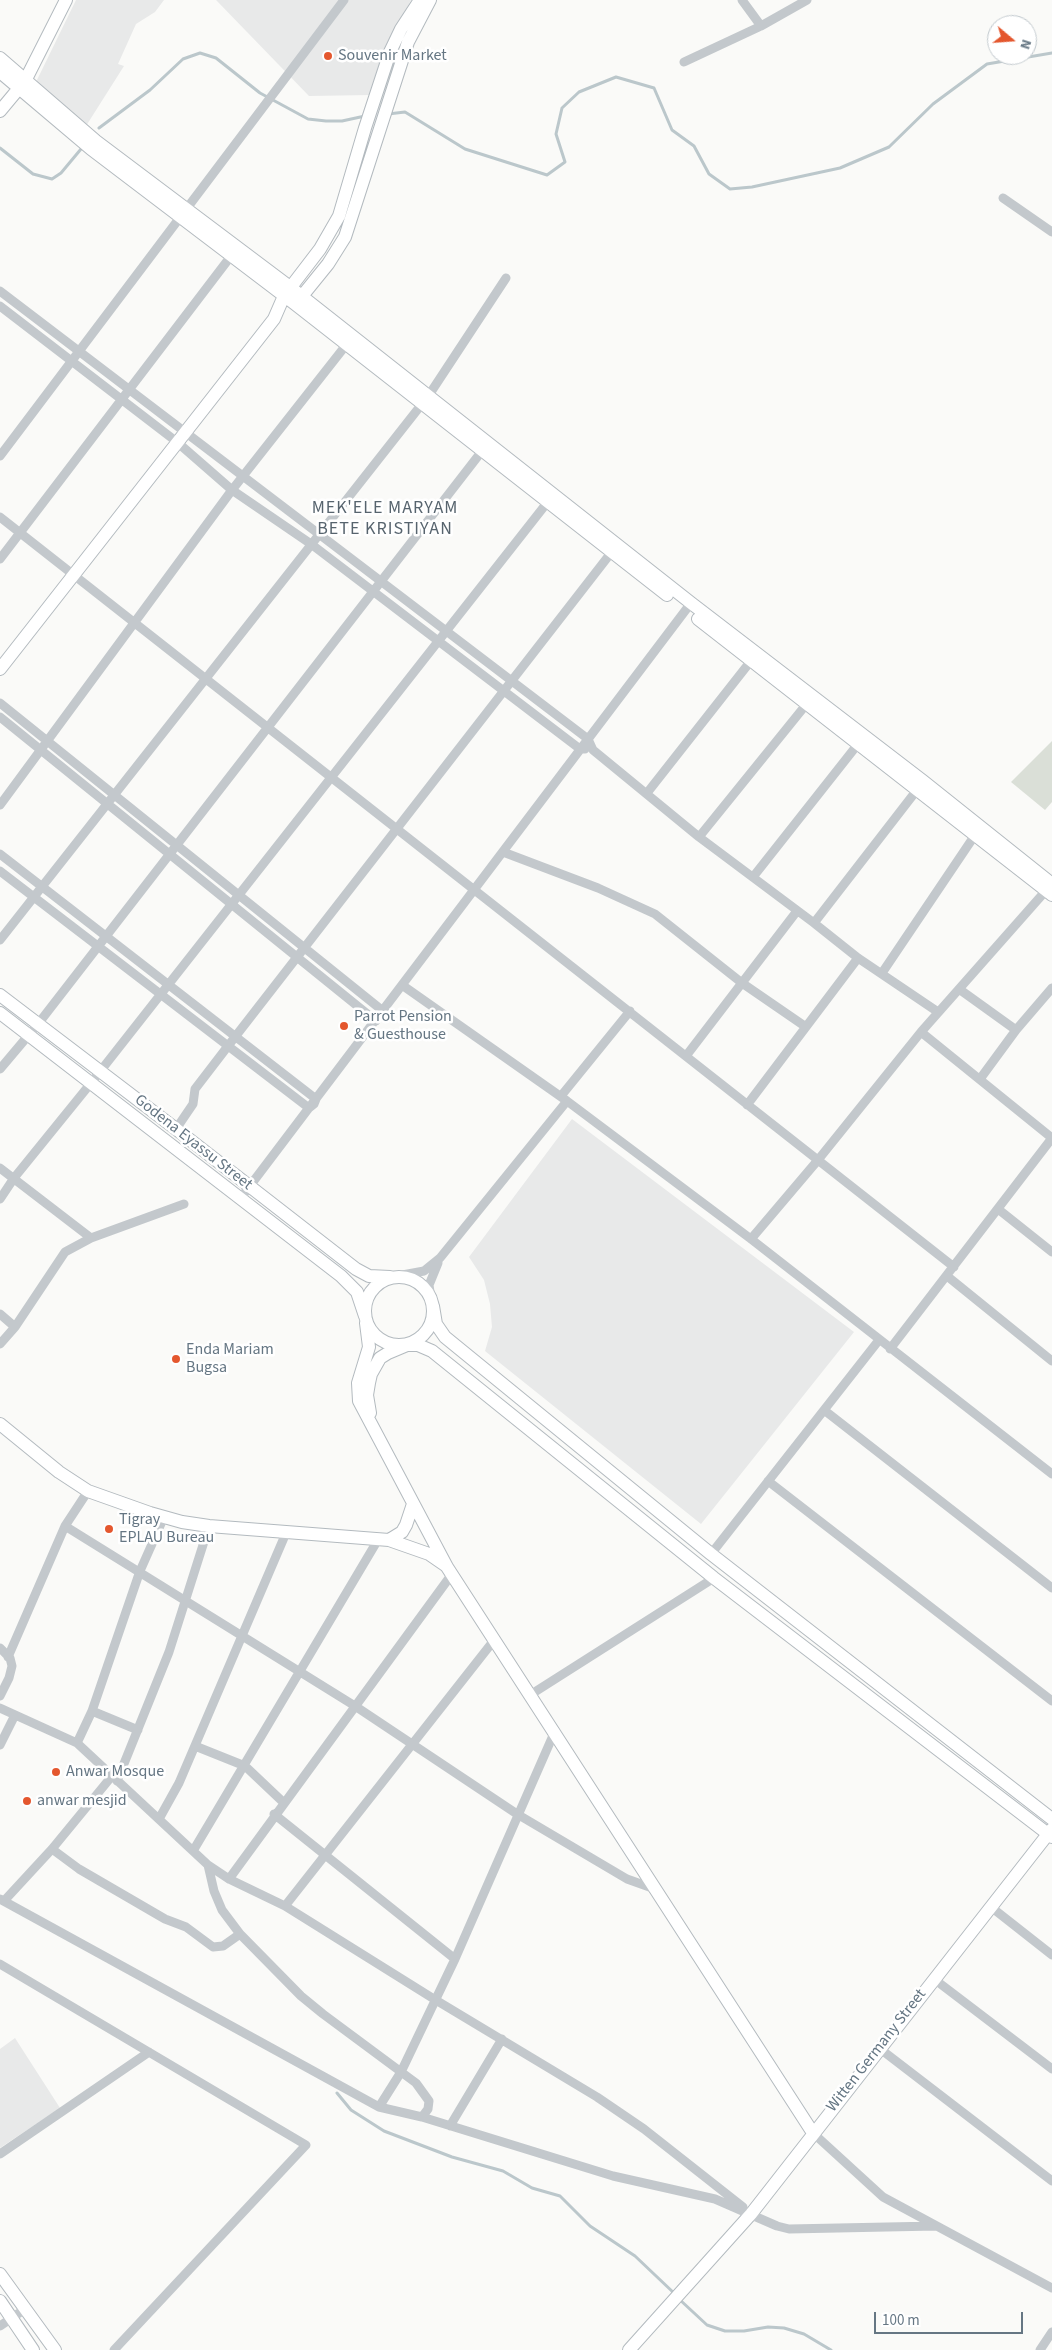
<!DOCTYPE html>
<html>
<head>
<meta charset="utf-8">
<style>
  body { margin:0 }
  #map { position:relative; width:1052px; height:2350px; overflow:hidden; background:#fafaf8; font-family:"Source Sans 3",sans-serif }
  canvas { display:block }
  .north { position:absolute; left:987px; top:15px; width:50px; height:50px; box-sizing:border-box; background:#fff; border:1px solid #c1c8cd; border-radius:50%; rotate:108deg; font-size:14px; font-weight:700; line-height:20px; text-align:center; color:#657683 }
  .north::after { content:''; display:block; margin:auto; width:18px; height:22px; background:#e4572e; clip-path:polygon(50% 0,100% 100%,50% 72%,0 100%) }
  .scale { position:absolute; left:874px; top:2312px; width:149px; height:22px; box-sizing:border-box; border:2px solid #657683; border-top:0; padding-left:6px; font-size:15px; line-height:18px; white-space:nowrap; color:#657683; -webkit-text-stroke:4px #fff; paint-order:stroke }
</style>
</head>
<body>
<div id="map">
<canvas width="1052" height="2350"></canvas>
<div class="north">N</div>
<div class="scale">100 m</div>
</div>
<script>
const context = document.querySelector('canvas').getContext('2d');
context.lineJoin = 'round';
function fillPath(path, color) { context.fillStyle = color; context.fill(path, 'evenodd'); }
const shape = rows => new Path2D(rows.map(r => 'M' + r).join(''));
function trace(path, color, width, dash) { context.strokeStyle = color; context.lineWidth = width; context.lineCap = dash ? 'butt' : 'round'; context.setLineDash(dash || []); context.stroke(path); }
function drawText(font, color, halo, rows, align = 'center') {
  context.font = font + ' "Source Sans 3",sans-serif'; context.lineWidth = 5; context.setLineDash([]); context.textBaseline = 'middle'; context.strokeStyle = halo; context.fillStyle = color; for (const [text, x, y, turn = 0] of rows) {
    context.save(); context.translate(x, y); context.rotate((+turn || 0) * Math.PI / 180); context.textAlign = isNaN(turn) ? turn : align; if (halo) context.strokeText(text, 0, 0); context.fillText(text, 0, 0); context.restore();
  }
}
fillPath(shape([
  [76,0,164,0,155,12,136,24,118,64,124,66,86,126,36,82],
  [216,0,411,0,392,38,371,95,309,96],
  [572,1119,854,1332,701,1524,485,1351,492,1327,490,1304,484,1280,469,1257],
  [15,2038,60,2108,0,2148,0,2049]
]), '#e8e9e9');
fillPath(shape([
  [1052,741,1052,802,1045,810,1011,782]
]), '#dadfd7');
trace(shape([
  [388,114,405,112,465,149,547,175,565,162,556,134,562,108,579,92,616,77,654,88,672,130,694,146,709,174,730,189,752,187,840,168,889,147,933,104,987,64,1052,53],
  [99,128,150,90,183,59,200,53,216,58,260,93,308,119,326,121,342,121,365,116],
  [0,148,33,174,52,179,61,173,81,149],
  [337,2093,351,2110,384,2131,452,2157,503,2171,532,2188,560,2196,590,2226,635,2256,675,2294],
  [679,2299,707,2325,725,2331,744,2331,768,2327,784,2328,804,2334,831,2350]
]), '#bbc7cb', 3);
const secondary = shape([
  [0,58,96,141,290,287,691,603,923,781,1052,884],
  [0,72,91,149,295,304,667,595],
  [0,111,25,81,66,0],
  [298,301,328,264,345,237,408,42,430,0],
  [698,619,1052,895],
  [0,669,274,319,284,296,320,249,339,216,365,128,390,52,401,29,420,0],
  [0,995,176,1129,356,1269,369,1276,390,1277],
  [0,1013,341,1276,357,1292,365,1316],
  '365 1311a34 34 0 1 1 68 0a34 34 0 1 1-68 0Z',
  [433,1306,436,1324,445,1337,711,1554,1052,1819],
  [366,1323,369,1347,358,1383,359,1401,447,1567,813,2133],
  [370,1413,367,1395,369,1383,371,1374,380,1358,388,1353,407,1345,418,1345,432,1351,714,1578,1052,1837],
  [0,1424,59,1472,88,1491,150,1513,182,1522,209,1526,389,1540,429,1554,445,1565],
  [389,1540,402,1532,406,1525,413,1504],
  [0,2274,55,2350],
  [0,2301,33,2350],
  [629,2350,751,2214,1052,1829]
]);
trace(secondary, '#b3babf', 14);
trace(shape([
  [742,0,761,26,807,0],
  [684,62,761,26],
  [1003,198,1052,232],
  [0,291,588,739,593,750,699,837,814,923,858,958,938,1012],
  [0,306,177,442,232,490,311,544,580,749,585,749],
  [0,456,344,0],
  [0,517,954,1267],
  [0,559,231,256],
  [0,703,383,1011],
  [0,717,376,1021],
  [647,793,750,662],
  [0,805,232,490,350,340],
  [699,837,809,701],
  [503,852,598,888,655,914,742,983,806,1027],
  [0,854,316,1099,314,1104,309,1108,0,871],
  [753,877,858,744],
  [814,923,920,786],
  [0,940,429,395,506,278],
  [882,973,975,835],
  [402,985,567,1101,751,1239,1052,1474],
  [959,989,1016,1030],
  [921,1032,1052,1138],
  [686,1056,797,911],
  [0,1069,38,1024,482,451],
  [980,1079,1016,1030,1052,988],
  [561,1096,630,1011],
  [747,1105,858,958],
  [176,1129,193,1104,195,1089,228,1046,614,549],
  [0,1168,91,1238],
  [0,1199,14,1178,91,1083,550,499],
  [240,1199,691,603],
  [998,1209,1052,1252],
  [751,1239,818,1160,921,1032,1050,886],
  [397,1276,424,1271,440,1258,567,1101],
  [947,1276,1052,1361],
  [431,1299,429,1285,438,1263],
  [0,1314,15,1327],
  [0,1344,15,1327,65,1252,91,1238,184,1204],
  [890,1349,1052,1138],
  [824,1410,1052,1588],
  [768,1481,1052,1701],
  [65,1526,355,1706,517,1814,627,1879,655,1889],
  [711,1554,879,1340],
  [0,1648,10,1658,12,1666,9,1678,0,1696],
  [8,1657,65,1526,88,1491],
  [530,1695,714,1578],
  [0,1708,77,1743,208,1865,229,1879,285,1906,434,1999,597,2097,644,2129,743,2207],
  [92,1711,138,1730],
  [77,1743,92,1711,140,1571,164,1517],
  [0,1745,15,1715],
  [195,1746,245,1766,283,1802],
  [117,1781,169,1652,209,1526],
  [274,1814,455,1959],
  [159,1819,179,1783,286,1533],
  [52,1849,79,1869,165,1919,186,1927,213,1947,223,1946,240,1934],
  [193,1851,379,1538],
  [208,1865,214,1891,222,1910,240,1934,301,1996,323,2014,416,2083,429,2101,428,2109,422,2117],
  [229,1879,452,1574],
  [0,1899,379,2107,422,2117,613,2176,715,2199,777,2226,789,2229,936,2226],
  [4,1901,52,1849,112,1776],
  [285,1906,495,1639],
  [991,1907,1052,1955],
  [0,1964,306,2145,114,2350],
  [934,1979,1052,2069],
  [879,2048,1052,2181],
  [379,2107,401,2072,455,1959,555,1731],
  [450,2126,502,2039],
  [813,2133,883,2197,1052,2288],
  [0,2154,149,2052],
  [0,2326,25,2309],
  [1040,2350,1052,2332]
]), '#c3c8cc', 9);
trace(secondary, '#fff', 12);
for (const [x, y, r, color] of [
  [328,56,5,"#e4572e"],
  [344,1026,5,"#e4572e"],
  [176,1359,5,"#e4572e"],
  [109,1529,5,"#e4572e"],
  [56,1772,5,"#e4572e"],
  [27,1801,5,"#e4572e"]
]) { const dot = new Path2D(); dot.arc(x, y, r, 0, 2 * Math.PI); context.fillStyle = color; context.fill(dot); trace(dot, '#fff', 2); }
drawText('16px', '#657683', '#fff', [
  ["Souvenir Market",338,56],
  ["Parrot Pension",354,1017],
  ["& Guesthouse",354,1035],
  ["Enda Mariam",186,1350],
  ["Bugsa",186,1368],
  ["Tigray",119,1520],
  ["EPLAU Bureau",119,1538],
  ["Anwar Mosque",66,1772],
  ["anwar mesjid",37,1801]
], 'left');
drawText('16px', '#657683', '#fff', [
  ["Godena Eyassu Street",193,1143,38],
  ["Witten Germany Street",877,2051,-52]
]);
context.letterSpacing = '1px';
drawText('18px', '#57646e', '#fff', [
  ["MEK'ELE MARYAM",385,509],
  ["BETE KRISTIYAN",385,530]
]);
context.letterSpacing = '0px';
</script>
</body>
</html>
